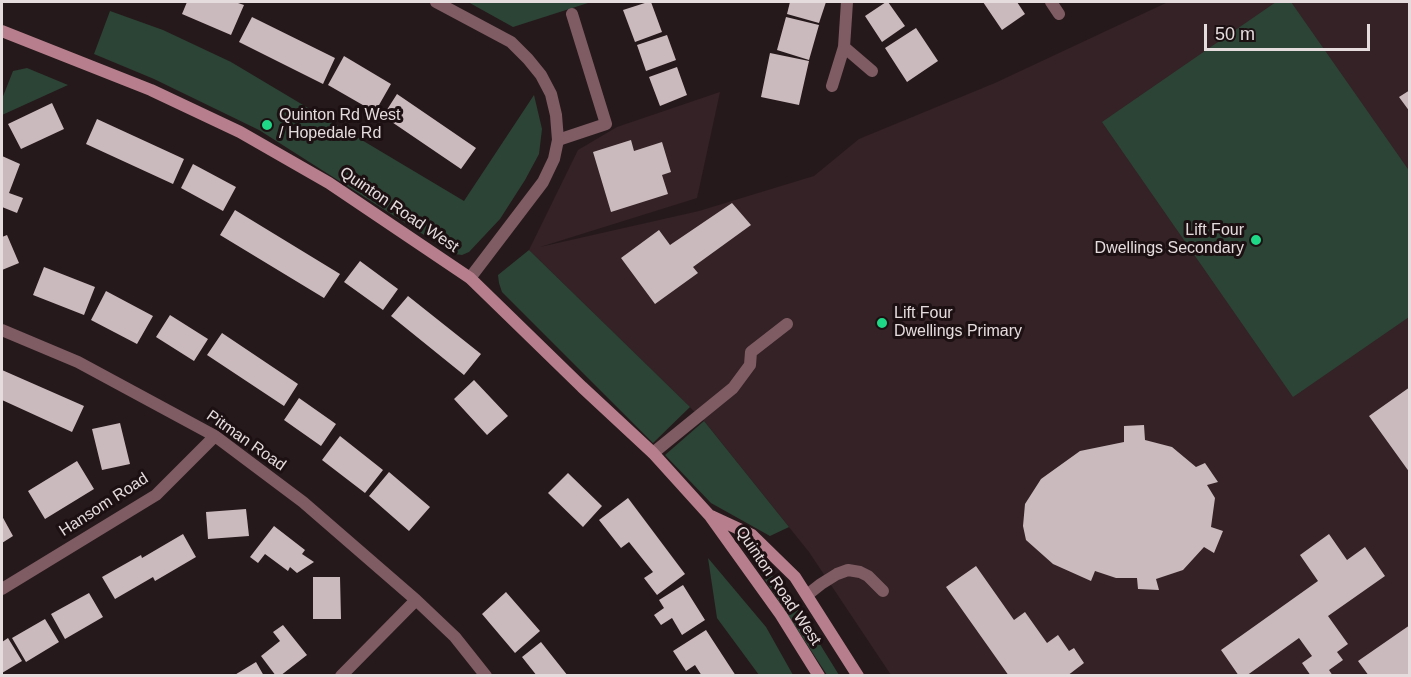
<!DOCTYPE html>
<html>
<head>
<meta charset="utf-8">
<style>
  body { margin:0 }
  #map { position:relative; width:1411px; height:677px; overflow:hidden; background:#26191c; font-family:Helvetica,sans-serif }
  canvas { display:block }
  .frame { position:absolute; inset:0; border:3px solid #e5dcde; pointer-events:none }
  .scale { position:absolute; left:1204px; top:24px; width:166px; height:27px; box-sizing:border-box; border:3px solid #e5dcde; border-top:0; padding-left:8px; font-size:18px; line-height:21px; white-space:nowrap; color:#e5dcde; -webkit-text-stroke:4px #1c1013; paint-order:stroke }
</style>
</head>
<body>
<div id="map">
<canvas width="1411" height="677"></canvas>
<div class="frame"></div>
<div class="scale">50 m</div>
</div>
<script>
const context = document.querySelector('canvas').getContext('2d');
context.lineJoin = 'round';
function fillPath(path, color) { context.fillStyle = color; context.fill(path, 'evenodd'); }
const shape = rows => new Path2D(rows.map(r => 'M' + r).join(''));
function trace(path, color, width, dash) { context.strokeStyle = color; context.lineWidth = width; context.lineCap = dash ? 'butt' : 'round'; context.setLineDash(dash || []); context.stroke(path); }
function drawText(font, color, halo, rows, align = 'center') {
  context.font = font + ' Helvetica,sans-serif'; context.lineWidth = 6; context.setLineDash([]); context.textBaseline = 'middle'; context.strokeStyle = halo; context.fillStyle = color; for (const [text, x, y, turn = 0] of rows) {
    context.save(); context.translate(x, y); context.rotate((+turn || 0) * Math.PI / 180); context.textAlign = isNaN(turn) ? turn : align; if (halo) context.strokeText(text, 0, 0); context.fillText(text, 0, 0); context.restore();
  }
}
fillPath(shape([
  [1168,2,1409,2,1409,675,891,675,809,552,704,421,529,250,578,150,617,127,720,92,697,198,540,247,699,211,814,176,859,139,995,83]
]), '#342226');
fillPath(shape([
  [468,2,591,2,513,27],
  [1276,2,1291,2,1410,172,1409,317,1293,397,1102,122],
  [110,11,163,30,231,62,464,201,534,95,542,129,539,154,525,180,500,219,469,252,462,255,454,254,259,130,154,79,94,54],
  [27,68,68,85,2,115,2,99,13,71],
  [529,250,690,407,653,443,502,292,499,283,498,275],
  [704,421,789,527,770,536,711,503,665,455],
  [708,558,766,627,793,675,759,675,717,618],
  [766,569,787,591,839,675,827,675,760,572]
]), '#2b4435');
fillPath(shape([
  [187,2,235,2,244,5,231,35,182,14],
  [648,2,651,2,662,32,635,42,623,10],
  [790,2,826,2,819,23,787,14],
  [886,2,888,2,905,26,882,42,865,16],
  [983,2,1017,2,1025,14,1002,30],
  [252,17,335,58,323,84,239,42],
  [786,17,819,25,809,60,777,50],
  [916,28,938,61,907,82,885,48],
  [667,35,676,60,646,71,637,45],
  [770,53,809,61,799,105,761,97],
  [344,56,391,84,375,112,328,85],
  [677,67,687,95,660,106,649,77],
  [1410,90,1410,112,1399,97],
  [397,94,476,148,461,169,383,116],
  [52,103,64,129,21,149,8,124],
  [97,119,184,159,173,184,86,144],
  [631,140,634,151,662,142,671,172,662,175,668,194,611,212,593,152],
  [2,156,20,164,9,193,23,198,17,213,2,207],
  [193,164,236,187,223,211,181,188],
  [732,203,751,225,693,267,698,273,655,304,621,258,659,230,670,245],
  [235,210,340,274,324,298,220,235],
  [7,235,19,263,2,270,2,237],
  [360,261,398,289,383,310,344,282],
  [44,267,95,287,84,315,33,295],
  [106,291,153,316,137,344,91,320],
  [408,296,481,354,464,375,391,316],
  [170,315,208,339,194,361,156,337],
  [222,333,298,384,284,406,207,355],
  [2,370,84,406,72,432,2,400],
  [474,380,508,416,487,435,454,399],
  [1410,387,1410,473,1369,416],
  [299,398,336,424,321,446,284,420],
  [120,423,130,464,102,470,92,429],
  [1144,425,1145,440,1172,447,1196,467,1205,463,1218,482,1207,485,1215,498,1211,527,1223,531,1214,553,1204,547,1183,570,1156,579,1159,590,1138,589,1137,578,1116,578,1095,571,1091,581,1053,564,1026,540,1023,526,1025,504,1041,479,1080,451,1124,442,1124,426],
  [340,436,383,470,365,493,322,460],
  [77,461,94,489,45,519,28,491],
  [389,472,430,507,409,531,369,496],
  [568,473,602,506,583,527,548,493],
  [628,498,685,574,657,595,644,578,653,572,629,542,621,548,599,520],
  [246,509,249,536,208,539,206,512],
  [2,516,13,536,2,543],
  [274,526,305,550,302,554,314,562,297,573,290,567,288,571,265,554,258,563,250,557],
  [183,534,196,557,155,581,153,577,115,599,102,577,141,555,142,558],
  [1329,534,1347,560,1365,547,1385,576,1328,616,1348,644,1337,652,1343,660,1329,670,1333,676,1311,676,1302,663,1312,656,1299,638,1246,676,1239,676,1221,650,1318,581,1300,555],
  [976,566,1014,620,1025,612,1047,643,1058,635,1069,651,1074,648,1084,663,1067,676,1009,676,946,587],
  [313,577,340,577,341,619,313,619],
  [683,585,705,620,682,635,672,618,661,625,654,615,664,608,659,600],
  [506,592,540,631,515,653,482,614],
  [89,593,103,617,65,639,51,614],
  [45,619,59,642,26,662,12,638],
  [283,625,307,655,280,676,276,676,261,656,280,641,273,632],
  [1410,625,1410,676,1369,676,1358,661],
  [706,630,736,676,702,676,695,665,686,671,673,651],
  [8,638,22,661,2,673,2,642],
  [541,642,568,676,537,676,522,657],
  [256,662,264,676,233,676]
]), '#cbbabd');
trace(shape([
  [1051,2,1059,14],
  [558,140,606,124,572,14],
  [653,453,733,388,750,365,751,352,787,324],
  [807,595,821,584,837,574,848,570,860,572,868,576,883,591]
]), '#7f5c64', 12);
trace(shape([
  [436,2,511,42,528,59,541,75,551,94,556,115,558,140,554,159,543,182,470,278],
  [844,47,847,2],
  [832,86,844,47,872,71],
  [2,330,78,362,215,436,303,502,416,600,455,637,486,676],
  [2,589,156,495,215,436],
  [341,676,416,600]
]), '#7f5c64', 12);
trace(shape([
  [2,31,151,90,240,132,329,183,470,278,582,387,653,453,710,516,781,615,819,676],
  [711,516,752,535,795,577,858,676]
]), '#b77f8d', 12);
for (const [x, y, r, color] of [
  [267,125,6,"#1fd887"],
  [1256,240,6,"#1fd887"],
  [882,323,6,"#1fd887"]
]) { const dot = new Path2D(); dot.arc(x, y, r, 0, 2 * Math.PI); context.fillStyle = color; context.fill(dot); trace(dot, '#1c1013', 2); }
drawText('16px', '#e5dcde', '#1c1013', [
  ["Quinton Rd West",279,116],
  ["/ Hopedale Rd",279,134],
  ["Lift Four",1244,231,"right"],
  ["Dwellings Secondary",1244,249,"right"],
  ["Lift Four",894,314],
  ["Dwellings Primary",894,332]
], 'left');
drawText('16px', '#e5dcde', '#1c1013', [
  ["Quinton Road West",399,210,34],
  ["Pitman Road",246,441,35],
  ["Hansom Road",104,505,-33],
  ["Quinton Road West",778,586,56]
]);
</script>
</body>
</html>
